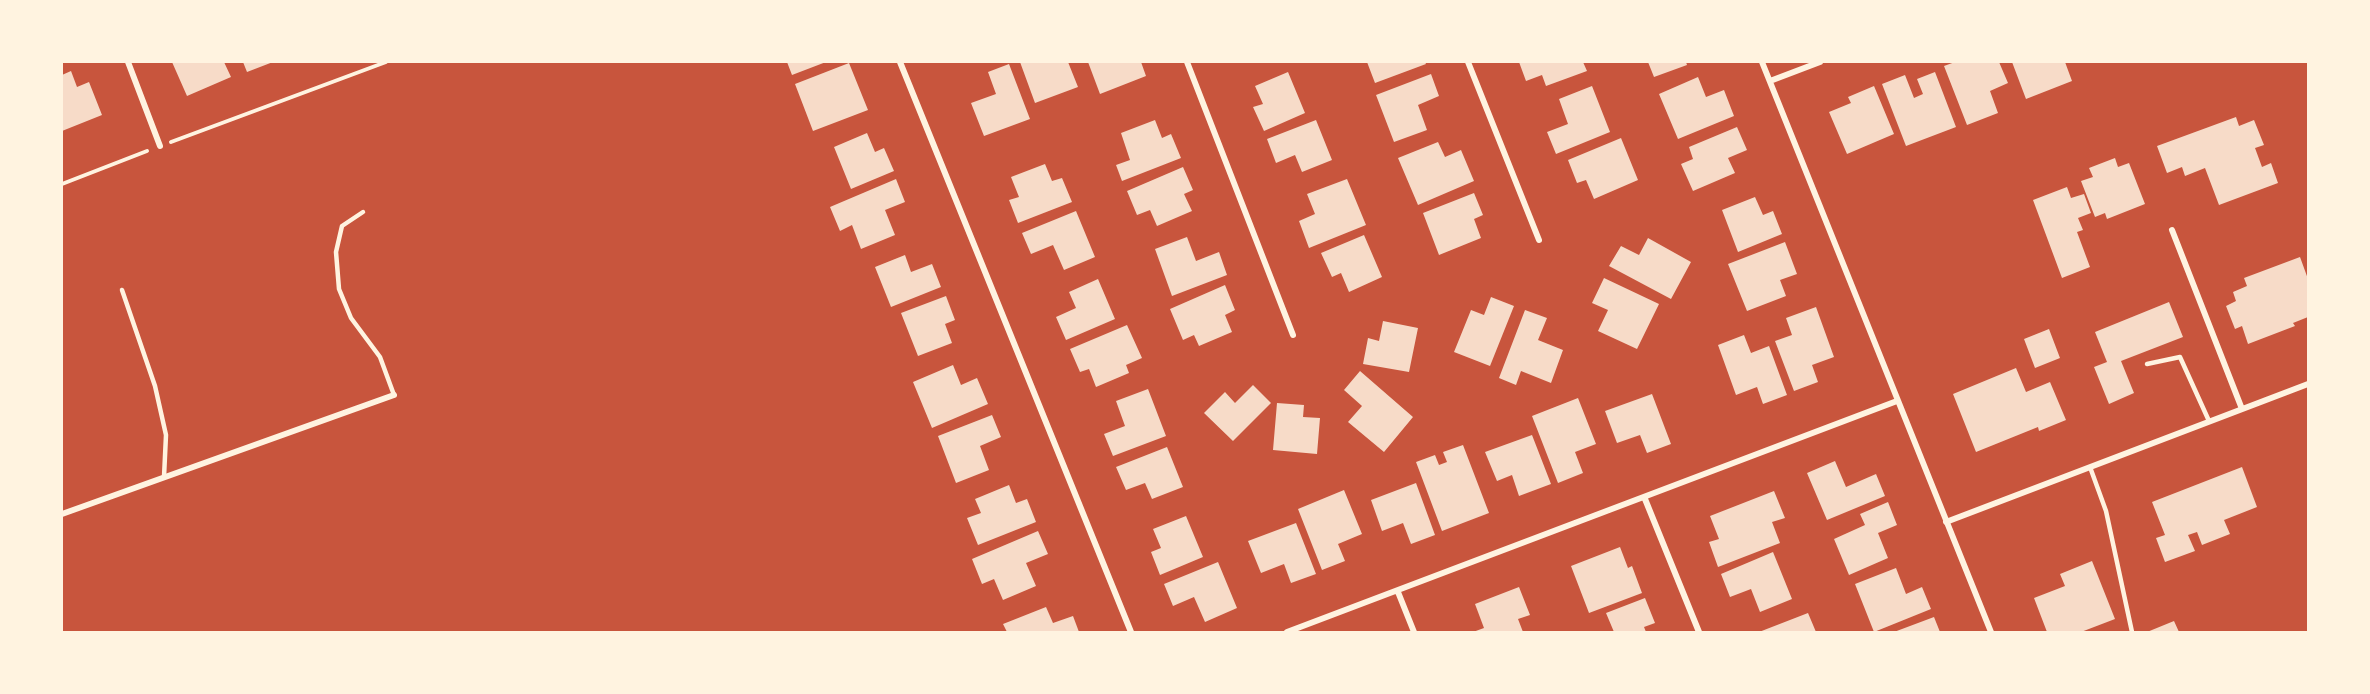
<!DOCTYPE html>
<html>
<head>
<meta charset="utf-8">
<style>
  body { margin:0 }
  #map { position:relative; width:2370px; height:694px; overflow:hidden; background:#c8553d; font-family:"IBM Plex Serif",serif }
  canvas { display:block }
  .frame { position:absolute; inset:0; border:63px solid #fff3e0; pointer-events:none }
</style>
</head>
<body>
<div id="map">
<canvas width="2370" height="694"></canvas>
<div class="frame"></div>
</div>
<script>
const context = document.querySelector('canvas').getContext('2d');
context.lineJoin = 'round';
function fillPath(path, color) { context.fillStyle = color; context.fill(path, 'evenodd'); }
const shape = rows => new Path2D(rows.map(r => 'M' + r).join(''));
function trace(path, color, width, dash) { context.strokeStyle = color; context.lineWidth = width; context.lineCap = dash ? 'butt' : 'round'; context.setLineDash(dash || []); context.stroke(path); }
fillPath(shape([
  [172,62,224,62,231,77,187,96],
  [243,62,273,62,247,72],
  [787,62,826,62,792,75],
  [1020,62,1068,62,1078,87,1035,103],
  [1088,62,1141,62,1146,76,1100,94],
  [1367,62,1425,62,1426,64,1375,83],
  [1519,62,1583,62,1587,71,1546,86,1542,75,1526,81],
  [1648,62,1686,62,1687,65,1654,77],
  [1955,62,1999,62,2008,83,1990,91,1998,113,1967,125,1944,66],
  [2012,62,2065,62,2072,81,2026,99],
  [849,63,868,110,813,131,795,84],
  [1009,64,1030,119,984,136,971,103,996,94,988,72],
  [71,71,77,87,89,82,102,115,62,131,62,75],
  [1288,72,1305,113,1264,131,1253,107,1263,104,1255,86],
  [1935,72,1956,127,1906,146,1882,84,1905,75,1914,98,1923,94,1917,79],
  [1431,74,1439,96,1418,105,1427,130,1394,142,1376,95],
  [1698,77,1706,97,1724,90,1734,116,1678,139,1659,94],
  [1592,86,1610,132,1556,154,1547,132,1568,124,1559,99],
  [1874,86,1894,134,1847,154,1829,112,1851,103,1848,97],
  [2236,117,2239,126,2254,120,2264,145,2255,148,2262,167,2271,163,2278,183,2219,205,2205,168,2185,176,2182,167,2167,173,2157,146],
  [1155,120,1162,138,1171,134,1181,158,1122,181,1116,165,1130,160,1121,133],
  [1316,120,1332,160,1302,172,1295,155,1276,163,1267,139],
  [1737,127,1747,150,1728,158,1735,173,1693,191,1681,164,1693,159,1689,147],
  [867,133,875,152,884,148,894,171,851,189,834,147],
  [1621,138,1638,180,1594,199,1586,180,1577,183,1568,160],
  [1438,142,1445,157,1461,150,1474,181,1418,205,1398,158],
  [2115,158,2118,167,2129,163,2145,204,2107,219,2105,213,2095,217,2081,181,2093,177,2089,168],
  [1045,164,1052,181,1062,178,1072,202,1018,223,1009,200,1019,197,1011,177],
  [1183,167,1193,190,1184,194,1192,211,1157,226,1150,210,1137,215,1127,191],
  [896,179,905,202,885,210,895,235,861,249,852,225,840,231,830,207],
  [1347,179,1366,225,1309,248,1299,221,1315,214,1307,194],
  [2067,187,2071,198,2084,194,2091,213,2078,218,2083,230,2077,232,2090,267,2062,278,2033,200],
  [1474,193,1483,215,1474,219,1481,238,1439,255,1423,213],
  [1755,197,1763,215,1773,211,1782,234,1738,252,1722,210],
  [1076,211,1095,257,1064,270,1053,245,1031,254,1022,233],
  [1364,235,1382,277,1349,292,1341,273,1332,277,1321,253],
  [1187,237,1196,261,1219,252,1227,275,1172,296,1155,249],
  [1648,238,1691,262,1671,299,1609,266,1621,246,1639,255],
  [1785,242,1797,274,1780,280,1786,296,1747,311,1728,264],
  [905,255,911,272,932,264,941,287,891,307,875,267],
  [2300,257,2308,279,2308,317,2293,323,2295,326,2248,344,2242,326,2235,329,2226,306,2236,301,2233,292,2247,286,2244,278],
  [1604,278,1659,304,1637,349,1598,331,1608,310,1592,303],
  [1098,279,1115,319,1066,340,1056,317,1076,308,1069,292],
  [1225,285,1235,310,1225,315,1232,332,1199,346,1194,335,1183,340,1170,309],
  [946,296,955,320,945,324,952,343,918,356,901,313],
  [1491,297,1514,306,1490,366,1454,352,1471,310,1484,315],
  [2169,302,2183,337,2121,361,2134,393,2109,404,2094,367,2107,362,2095,332],
  [1816,307,1834,357,1812,365,1818,382,1794,391,1775,341,1792,335,1786,318],
  [1525,310,1547,318,1538,340,1563,350,1551,383,1521,371,1516,385,1499,378],
  [1383,321,1418,328,1409,372,1363,364,1368,338,1379,341],
  [1127,325,1142,358,1126,365,1129,373,1096,387,1089,369,1080,372,1070,349],
  [2049,329,2060,358,2035,368,2024,339],
  [1744,335,1751,353,1769,346,1787,395,1763,404,1757,387,1736,395,1718,345],
  [953,365,961,385,977,378,988,404,932,428,913,382],
  [2016,368,2026,392,2050,382,2066,420,2039,431,2038,427,1976,452,1953,394],
  [1360,371,1413,417,1384,452,1348,422,1362,406,1344,390],
  [1253,385,1271,403,1233,441,1204,413,1225,392,1235,403],
  [1148,389,1166,436,1113,456,1104,434,1125,426,1116,401],
  [1652,394,1671,444,1647,453,1640,435,1617,443,1605,411],
  [1578,398,1596,444,1575,452,1583,473,1558,483,1532,416],
  [1277,403,1304,405,1303,417,1320,418,1317,454,1273,450],
  [992,415,1001,437,980,446,989,470,956,483,938,436],
  [1532,435,1551,484,1519,496,1512,475,1497,481,1485,452],
  [1463,445,1489,513,1442,531,1416,462,1435,455,1439,465,1447,462,1443,452],
  [1167,447,1183,487,1152,499,1145,483,1126,490,1116,467],
  [1835,461,1846,487,1876,474,1885,496,1827,520,1807,473],
  [2242,467,2257,507,2224,520,2230,534,2202,545,2197,532,2188,535,2195,551,2165,562,2156,538,2165,535,2152,502],
  [1416,483,1435,535,1411,544,1403,523,1382,531,1371,500],
  [1009,485,1016,503,1027,499,1036,522,978,545,967,518,981,513,975,499],
  [1344,490,1362,534,1338,544,1345,561,1322,570,1298,509],
  [1774,491,1785,518,1772,522,1780,543,1718,567,1709,542,1719,539,1710,516],
  [1888,502,1897,525,1878,533,1888,558,1849,575,1834,539,1865,525,1860,514],
  [1186,516,1203,557,1160,575,1151,552,1161,548,1153,529],
  [1296,523,1316,574,1291,583,1284,564,1261,573,1248,541],
  [1038,531,1048,554,1026,563,1036,586,1003,600,994,579,982,584,972,559],
  [1620,547,1628,568,1632,566,1642,593,1589,613,1571,566],
  [1773,552,1792,599,1760,612,1751,589,1730,597,1721,574],
  [2092,561,2115,619,2081,632,2047,632,2034,598,2065,586,2060,574],
  [1218,562,1237,608,1205,622,1194,597,1173,606,1164,584],
  [1896,568,1906,594,1922,587,1931,609,1874,632,1855,584],
  [1519,587,1530,615,1518,619,1523,632,1473,632,1484,628,1475,604],
  [1645,598,1655,623,1644,627,1646,632,1614,632,1606,613],
  [1046,607,1053,623,1073,616,1079,632,1007,632,1003,624],
  [1808,613,1816,632,1759,632],
  [1934,617,1940,632,1894,632],
  [2174,621,2179,632,2147,632]
]), '#f7dbc8');
trace(shape([
  [171,142,386,62],
  [62,184,147,151]
]), '#fff3e0', 4);
trace(shape([
  [363,212,342,226,336,252,339,289,351,318,380,357,394,395],
  [122,290,155,386,166,435,164,477],
  [2147,364,2180,357,2209,421],
  [2090,467,2106,511,2132,632]
]), '#fff3e0', 4.5);
trace(shape([
  [128,62,160,146],
  [900,62,1131,632],
  [1187,62,1293,335],
  [1468,62,1539,240],
  [1762,62,1991,632],
  [1770,81,1820,62],
  [2172,230,2242,409],
  [1645,499,1699,632],
  [62,514,394,395],
  [1946,522,2308,384],
  [1398,592,1414,632],
  [1287,632,1897,401]
]), '#fff3e0', 6);
</script>
</body>
</html>
